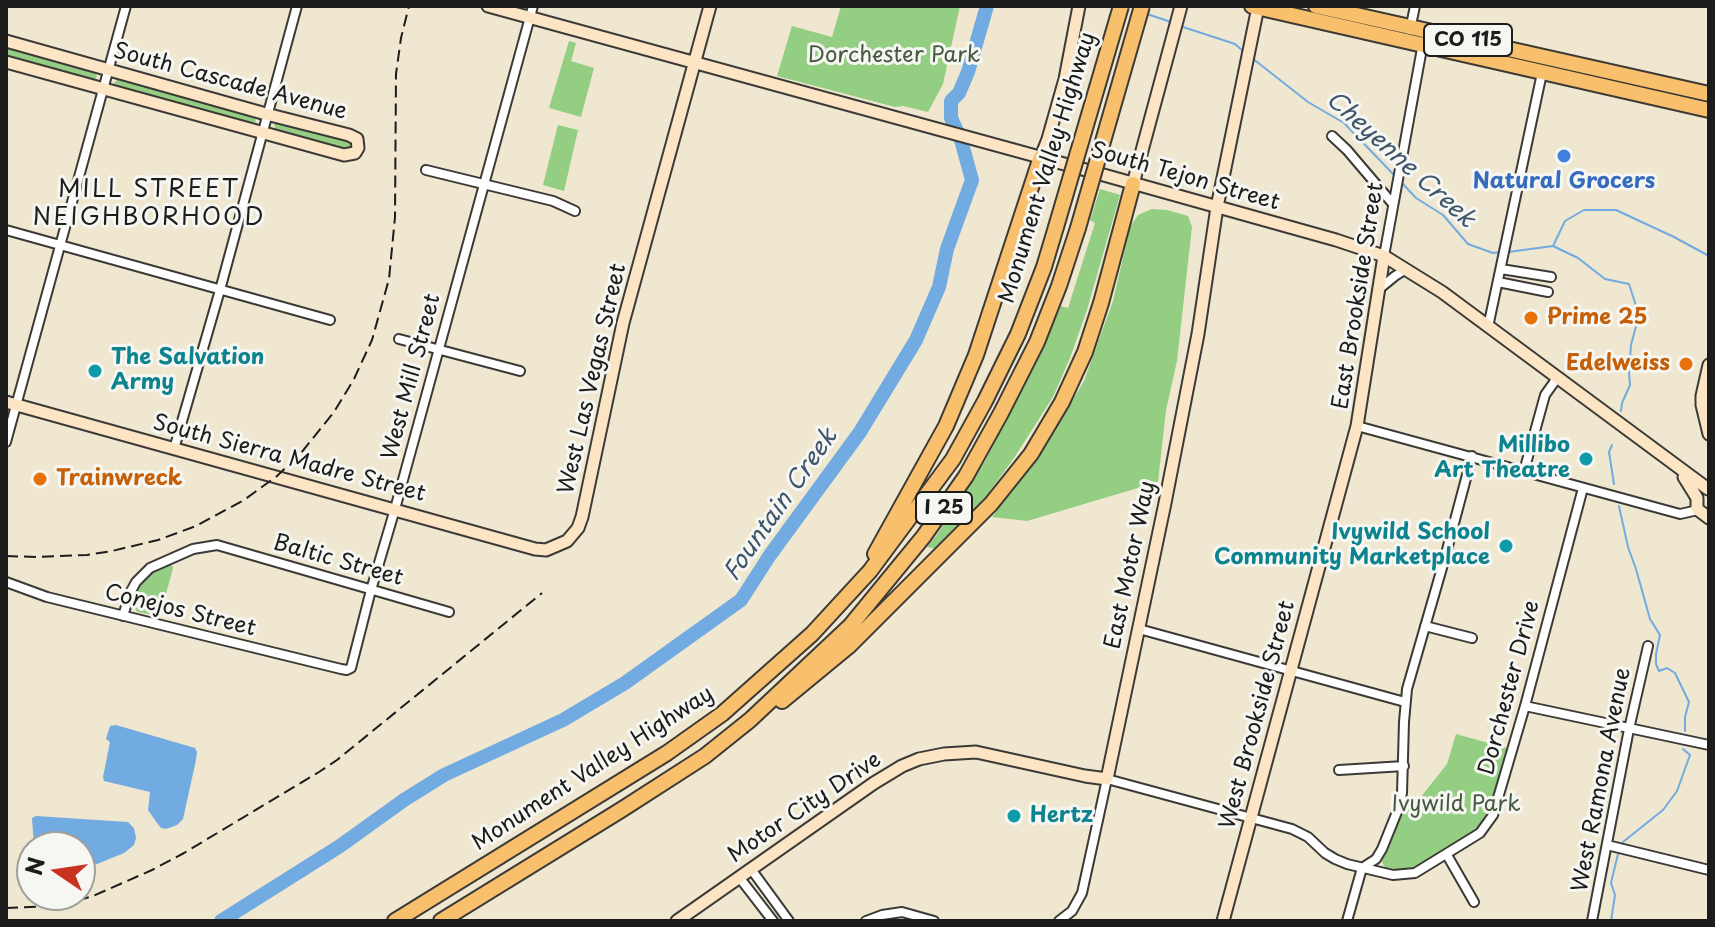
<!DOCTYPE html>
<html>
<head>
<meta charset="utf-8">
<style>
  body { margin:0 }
  #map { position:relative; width:1715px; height:927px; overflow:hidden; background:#efe7cf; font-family:"Playpen Sans",sans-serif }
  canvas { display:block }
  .frame { position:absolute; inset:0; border:8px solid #1c1c1c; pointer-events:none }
  .north { position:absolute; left:16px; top:831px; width:80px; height:80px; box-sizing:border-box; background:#f6f6f2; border:2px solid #9f9f9c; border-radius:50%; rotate:283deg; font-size:22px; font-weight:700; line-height:32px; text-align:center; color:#1c1c1c }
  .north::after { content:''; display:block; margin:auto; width:28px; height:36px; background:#c8321e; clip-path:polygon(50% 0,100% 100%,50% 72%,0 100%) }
</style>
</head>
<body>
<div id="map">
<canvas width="1715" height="927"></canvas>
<div class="frame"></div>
<div class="north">N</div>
</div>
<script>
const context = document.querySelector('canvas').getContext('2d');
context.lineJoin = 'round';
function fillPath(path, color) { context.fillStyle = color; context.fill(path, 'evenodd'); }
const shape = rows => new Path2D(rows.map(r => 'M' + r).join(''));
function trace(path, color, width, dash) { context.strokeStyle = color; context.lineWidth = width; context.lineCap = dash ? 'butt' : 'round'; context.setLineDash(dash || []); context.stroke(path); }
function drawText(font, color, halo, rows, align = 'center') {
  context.font = font + ' "Playpen Sans",sans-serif'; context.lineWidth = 6; context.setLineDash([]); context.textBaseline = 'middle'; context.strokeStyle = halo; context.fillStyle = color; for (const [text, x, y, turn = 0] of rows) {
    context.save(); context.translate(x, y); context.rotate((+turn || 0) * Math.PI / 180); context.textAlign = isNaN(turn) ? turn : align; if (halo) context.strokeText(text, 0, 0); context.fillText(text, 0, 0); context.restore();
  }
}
fillPath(shape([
  [841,6,960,6,943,84,928,112,903,106,895,107,777,76,792,26,832,37],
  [569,41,576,43,571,61,594,68,581,117,549,108],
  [6,47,94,70,97,76,94,81,6,58],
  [120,77,254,114,256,121,251,125,116,88,114,83],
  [277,122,350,140,354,146,351,151,277,132,274,125],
  [558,125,578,130,564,191,543,185],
  [1100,189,1120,195,1087,310,1070,358,1053,397,1014,458,981,503,937,549,927,547,936,536,985,461,1032,371,1061,306,1068,308,1095,223,1090,220],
  [1152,209,1167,210,1188,216,1192,227,1177,361,1166,410,1158,482,1027,521,992,517,1037,460,1084,381,1113,301,1130,227,1138,215],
  [171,564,173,568,160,616,137,612,132,603,133,596,140,584,150,574],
  [1456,734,1510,749,1485,820,1472,832,1416,867,1400,871,1386,869,1382,862,1383,857,1399,820,1406,800,1416,803,1447,764]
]), '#94ce82');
fillPath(shape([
  [116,725,195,748,197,752,196,760,183,819,177,825,166,829,161,828,157,823,148,810,150,792,104,781,103,777,110,742,106,739,110,726],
  [36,816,128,822,134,828,136,838,134,845,124,853,80,871,80,847,34,847,32,818]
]), '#72abe2');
trace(shape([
  [1147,14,1171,22],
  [1180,26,1235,44,1244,52],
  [1252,58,1308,102,1344,123,1395,176],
  [1402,183,1416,198,1443,215,1468,244,1493,253,1502,252],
  [1553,246,1578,258,1605,279,1629,284,1639,315,1631,345,1629,372,1630,385,1622,403,1621,411],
  [1508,252,1553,246,1565,221,1584,210,1616,210,1674,237,1709,256],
  [1612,445,1609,452,1614,484],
  [1619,506,1628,547,1636,569,1650,619,1660,635,1656,654,1656,664,1659,671,1667,668,1675,673,1689,702,1685,717,1685,731],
  [1623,842,1663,810,1677,791,1690,755,1683,749],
  [1611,921,1615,895,1611,883,1618,854]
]), '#72abe2', 2);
trace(shape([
  [221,921,340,846,404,800,444,775,563,720,625,683,741,600,770,555,860,432,916,340,939,287,947,249,972,180,961,140,951,118,951,101,959,93,968,72,987,6]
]), '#72abe2', 14);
const street = shape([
  [1410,30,1415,6],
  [1332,136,1347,150,1393,204],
  [426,170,553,201,575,211],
  [6,230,330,320],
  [1384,256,1423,43],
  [1501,269,1551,277],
  [1498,282,1548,292],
  [1379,289,1395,276,1406,269],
  [1488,327,1542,73],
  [399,339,520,371],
  [1357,426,1680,514,1698,510],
  [6,442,126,6],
  [174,449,220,290,297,6],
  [1524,471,1545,395,1557,378],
  [6,582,47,597,341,669,347,670,351,668,371,590,395,509,533,6],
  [123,616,130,593,136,582,150,568,193,549,217,545,449,612],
  [1425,626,1472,638],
  [1139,629,1405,702],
  [1525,706,1709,745],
  [1339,770,1404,766],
  [1607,845,1709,870],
  [1447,855,1474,902],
  [751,869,789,921],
  [739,877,773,921],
  [866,921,882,915,902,912,934,921],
  [1059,921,1072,911,1082,893,1107,779,1292,829,1308,837,1325,853,1335,859,1347,864,1393,875,1415,873,1480,833,1493,815,1525,706,1583,488],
  [1347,921,1362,868,1376,859,1382,849,1399,807,1402,793,1404,722,1407,689,1444,561,1472,456],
  [1592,921,1629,729,1648,646]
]);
const secondary = shape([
  [488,6,1025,153,1336,240,1384,256,1442,292,1708,489],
  [6,41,266,114,349,135,357,139,358,148,355,153,344,155,6,62],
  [1041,157,1048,139,1065,79,1079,6],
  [1133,184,1181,6],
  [1709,365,1702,396,1702,405,1709,434],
  [6,402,535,549,546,550,567,541,578,528,582,517,623,323,710,6],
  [1684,477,1697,498,1697,509,1709,518],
  [677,921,874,783,902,766,919,759,944,754,976,752,1085,776,1107,779,1165,503,1198,334,1217,207,1258,7],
  [1223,921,1357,426,1384,256]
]);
const highway = shape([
  [1252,6,1709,110],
  [1316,6,1709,94],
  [875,554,946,426,976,355,1041,157],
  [782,701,850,645,991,504,1031,454,1062,402,1085,352,1101,303,1133,184],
  [395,921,667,753,722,714,812,634,870,571,953,459,985,401,1018,334,1044,267,1056,227],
  [441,921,621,810,705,756,750,720,851,625,924,536,966,476,1001,413,1037,342,1059,286,1078,228]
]);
trace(street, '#3c3a37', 12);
trace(secondary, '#3c3a37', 15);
trace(highway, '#3c3a37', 18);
trace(street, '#fff', 8);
trace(secondary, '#fce5c4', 11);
trace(highway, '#f8bf6c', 14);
trace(shape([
  [6,556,37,557,87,555,112,551,158,540,196,526,244,500,277,476,301,453,334,412,354,379,372,340,389,279,395,217,396,74,401,38,409,6],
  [6,908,58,906,93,896,152,870,184,853,319,772,337,760,542,593]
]), '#1c1c1c', 2, [12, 6]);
const highwayBridge = shape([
  [1056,227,1121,6],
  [1078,228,1142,6]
]);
trace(highwayBridge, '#3c3a37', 18, []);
trace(highwayBridge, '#f8bf6c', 14);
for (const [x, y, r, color] of [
  [1564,156,8,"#3f7fe0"],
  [1531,318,8,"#e8710a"],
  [1686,364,8,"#e8710a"],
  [95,371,8,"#0f9aa8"],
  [1586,459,8,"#0f9aa8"],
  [40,479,8,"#e8710a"],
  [1506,546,8,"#0f9aa8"],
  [1014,816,8,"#0f9aa8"]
]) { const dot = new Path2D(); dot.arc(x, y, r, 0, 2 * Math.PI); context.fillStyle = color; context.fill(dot); trace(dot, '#f6f6f2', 3); }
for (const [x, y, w] of [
  [1468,40,88],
  [944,508,56]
]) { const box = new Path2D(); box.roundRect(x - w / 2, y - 16, w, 32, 6); context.fillStyle = '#f6f6f2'; context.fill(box); trace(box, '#1c1c1c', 2); }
drawText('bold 20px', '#1c1c1c', null, [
  ["CO 115",1468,40],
  ["I 25",944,508]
]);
drawText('22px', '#465a40', '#f6f6f2', [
  ["Dorchester Park",894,56],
  ["Ivywild Park",1456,805]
]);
drawText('22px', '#1c1c1c', '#f6f6f2', [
  ["South Cascade Avenue",230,82,15],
  ["Monument Valley Highway",1048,168,-73],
  ["South Tejon Street",1185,177,16],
  ["East Brookside Street",1359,296,-81],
  ["West Mill Street",412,377,-75],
  ["West Las Vegas Street",593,379,-77],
  ["South Sierra Madre Street",289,459,15],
  ["Baltic Street",338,561,16],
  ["East Motor Way",1131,565,-78],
  ["Conejos Street",180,611,14],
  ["Dorchester Drive",1510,688,-75],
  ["West Brookside Street",1258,715,-75],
  ["Monument Valley Highway",593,769,-33],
  ["West Ramona Avenue",1602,780,-79],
  ["Motor City Drive",805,808,-34]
]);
drawText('bold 22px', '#366cbe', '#f6f6f2', [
  ["Natural Grocers",1564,182]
]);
drawText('bold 22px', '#c56008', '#f6f6f2', [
  ["Prime 25",1547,318],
  ["Edelweiss",1670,364,"right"],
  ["Trainwreck",56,479]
], 'left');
drawText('bold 22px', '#0d838f', '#f6f6f2', [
  ["The Salvation",111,358],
  ["Army",111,383],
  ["Millibo",1570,446,"right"],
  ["Art Theatre",1570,471,"right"],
  ["Ivywild School",1490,533,"right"],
  ["Community Marketplace",1490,558,"right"],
  ["Hertz",1030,816]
], 'left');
drawText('italic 24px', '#3e556b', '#f6f6f2', [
  ["Cheyenne Creek",1400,160,42],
  ["Fountain Creek",781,505,-55]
]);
context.letterSpacing = '2px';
drawText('24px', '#1c1c1c', '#f6f6f2', [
  ["MILL STREET",149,190],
  ["NEIGHBORHOOD",149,218]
]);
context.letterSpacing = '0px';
</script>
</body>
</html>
